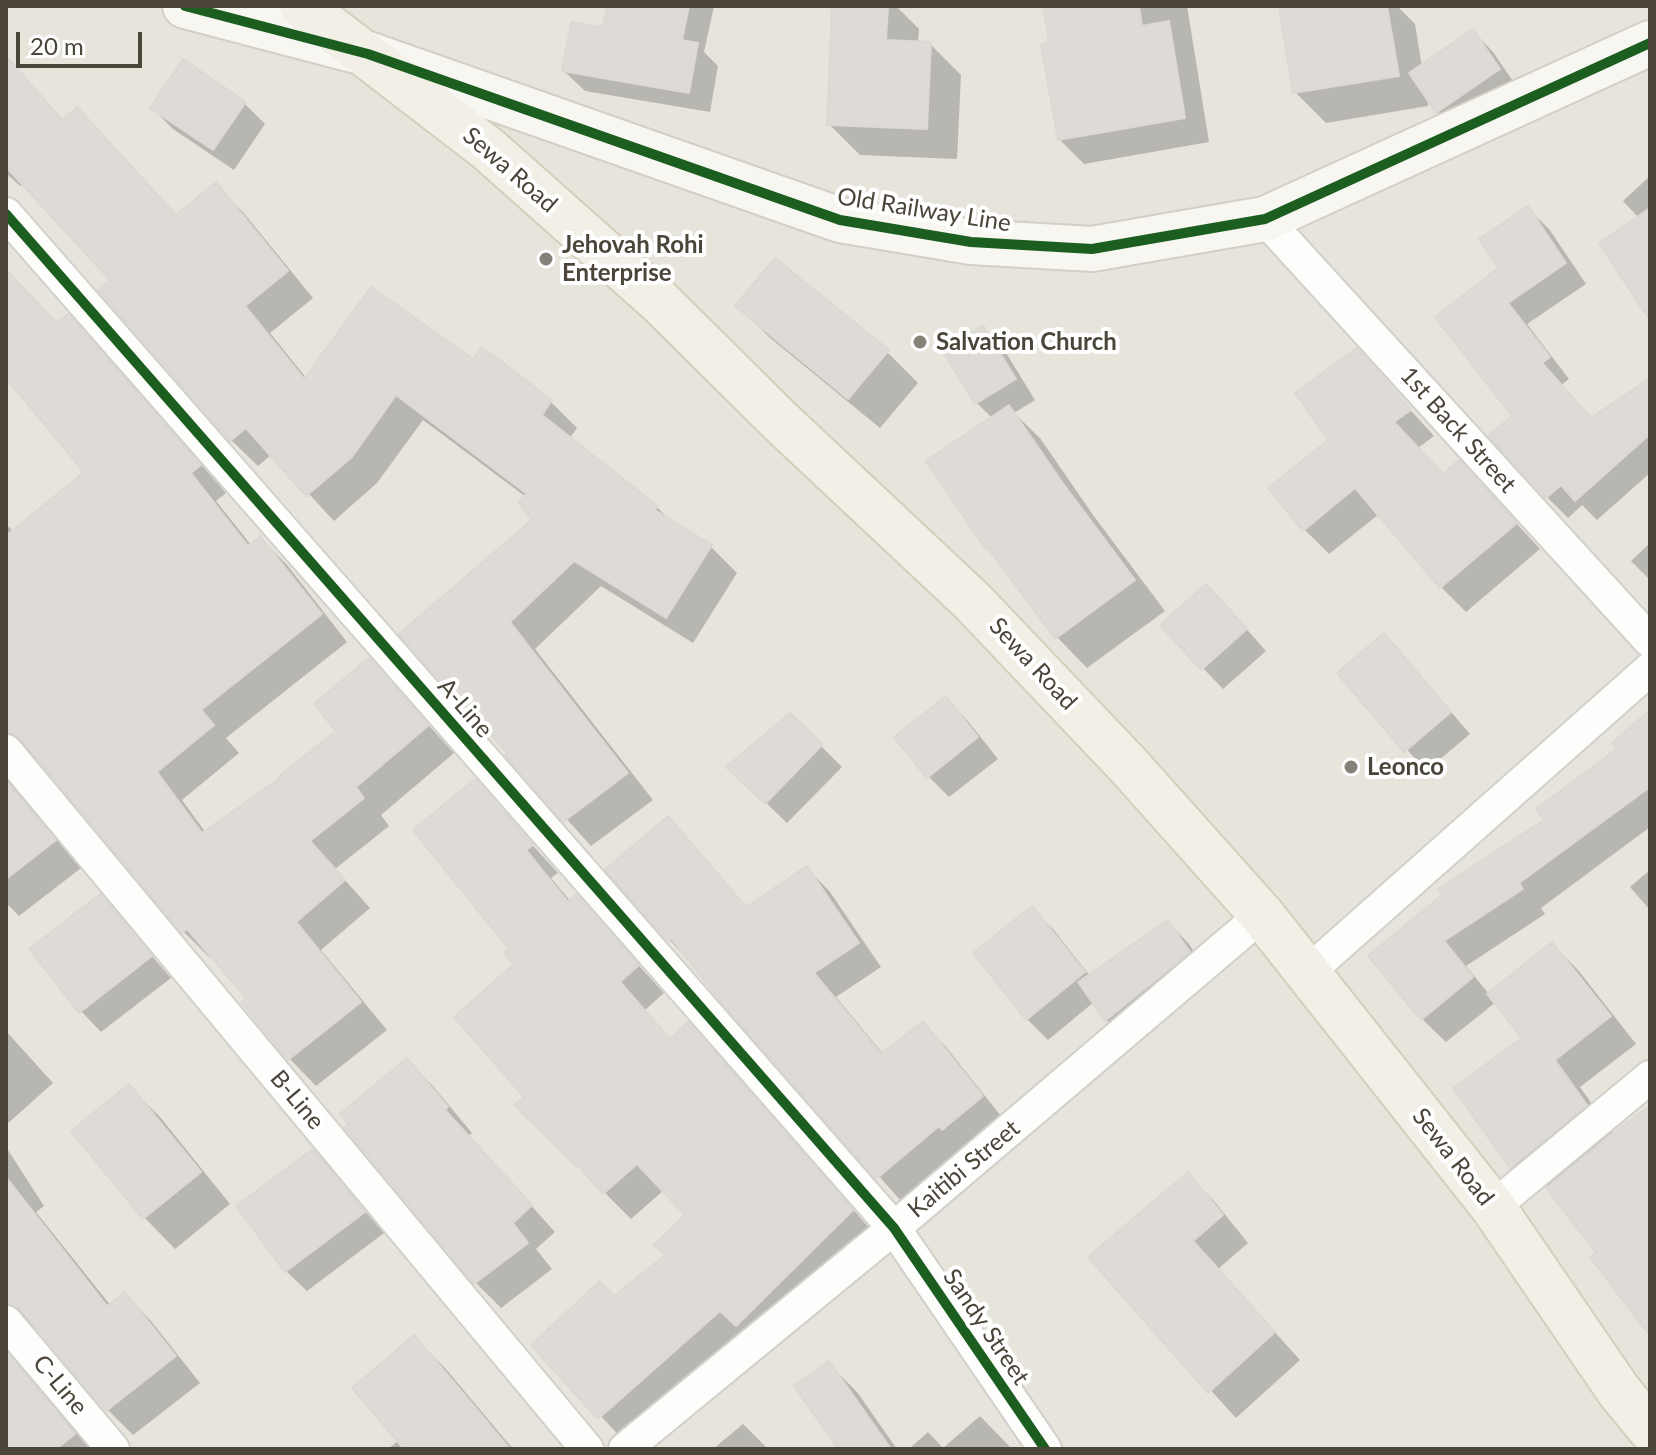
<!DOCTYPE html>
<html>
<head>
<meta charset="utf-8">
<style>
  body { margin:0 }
  #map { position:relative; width:1656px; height:1455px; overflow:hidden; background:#f4f2ee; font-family:Lato,sans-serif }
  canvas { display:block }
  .frame { position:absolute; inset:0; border:8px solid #4b4439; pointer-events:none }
  .scale { position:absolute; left:16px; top:32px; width:126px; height:36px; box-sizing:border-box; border:4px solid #4b4439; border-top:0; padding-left:10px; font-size:24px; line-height:28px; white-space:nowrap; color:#4b4439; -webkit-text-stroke:6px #fff; paint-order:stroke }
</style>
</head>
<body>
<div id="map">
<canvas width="1656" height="1455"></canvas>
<div class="frame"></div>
<div class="scale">20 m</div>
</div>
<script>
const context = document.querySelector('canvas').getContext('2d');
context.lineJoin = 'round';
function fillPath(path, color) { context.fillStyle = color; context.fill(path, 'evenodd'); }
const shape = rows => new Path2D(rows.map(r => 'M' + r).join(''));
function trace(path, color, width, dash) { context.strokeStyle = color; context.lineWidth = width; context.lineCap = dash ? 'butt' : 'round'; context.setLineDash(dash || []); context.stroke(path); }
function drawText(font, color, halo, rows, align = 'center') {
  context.font = font + ' Lato,sans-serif'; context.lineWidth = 8; context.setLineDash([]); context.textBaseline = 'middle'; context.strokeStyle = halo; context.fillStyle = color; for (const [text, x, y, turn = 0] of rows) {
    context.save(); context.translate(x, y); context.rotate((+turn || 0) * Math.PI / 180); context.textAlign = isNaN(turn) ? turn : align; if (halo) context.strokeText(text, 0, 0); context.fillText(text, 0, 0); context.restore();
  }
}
fillPath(shape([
  [6,6,1650,6,1650,1449,6,1449]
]), '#e7e4dc');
fillPath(shape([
  [609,6,714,6,704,52,718,66,710,112,585,91,564,71,604,30],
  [834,6,896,6,919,29,918,43,930,44,961,75,957,159,860,155,829,124],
  [1045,6,1187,6,1209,142,1084,164,1059,139,1051,44],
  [1306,6,1397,6,1415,24,1422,67,1473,31,1493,52,1519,90,1458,132,1437,111,1427,96,1428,106,1326,123,1295,92],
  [6,56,64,121,177,216,216,185,242,211,313,298,270,333,307,379,473,362,482,350,551,402,577,428,569,439,657,507,674,525,711,547,737,573,693,643,601,586,535,649,653,800,591,846,459,700,535,520,526,497,423,420,377,483,334,521,272,454,258,466,231,440,113,280,23,183,20,186,6,173],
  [244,103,265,124,234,170,173,129,152,108],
  [1650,176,1650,317,1639,218,1623,201],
  [1528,209,1549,229,1586,284,1527,324,1569,379,1561,385,1592,420,1650,380,1650,473,1597,520,1582,505,1568,518,1547,497,1501,269],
  [6,272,58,325,68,317,95,343,226,493,216,501,251,545,260,538,287,565,347,642,226,738,239,753,182,800,206,833,283,779,339,731,370,661,454,753,381,815,389,826,335,869,370,908,321,950,387,1030,316,1086,290,1059,244,1002,249,999,213,956,210,958,183,931,41,759,30,759,14,784,18,792,81,868,19,916,6,903,6,524,14,532,87,472,6,374],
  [738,306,887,352,918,383,880,428,769,337],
  [983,328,1003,348,1035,400,1014,413,1040,438,1093,515,1165,611,1087,668,1057,637,999,559,987,547,993,419,976,402],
  [1357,351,1434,436,1418,448,1444,476,1484,488,1540,549,1466,612,1441,587,1379,514,1329,554,1304,529],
  [1650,543,1650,580,1631,561],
  [1227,607,1266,651,1223,689,1162,625],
  [1404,657,1470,734,1426,771,1340,673],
  [946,699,967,720,998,759,949,797,928,776],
  [1650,712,1650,827,1541,908,1545,914,1466,966,1489,994,1552,944,1578,970,1636,1044,1580,1087,1614,1135,1650,1108,1650,1330,1598,1253,1547,1185,1538,1193,1512,1167,1456,1089,1525,1039,1496,1002,1446,1042,1422,1019,1371,956,1547,820,1620,749],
  [790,715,842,767,787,823,729,767],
  [475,782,558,873,551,878,571,902,576,897,664,993,645,1010,672,1040,688,1024,715,1051,878,1238,627,1444,534,1345,615,1298,668,1255,688,1215,664,1190,631,1219,517,1105,527,1097,517,964,511,949],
  [668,819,748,908,807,868,830,892,881,967,836,997,884,1055,923,1024,946,1047,1005,1121,966,1152,963,1148,901,1201,669,939],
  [1650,870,1650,910,1630,887],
  [100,896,171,978,101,1032,81,1011],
  [1032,909,1053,929,1090,976,1168,922,1188,943,1209,973,1127,1040,1106,1020,1094,1002,1048,1040,1027,1019],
  [6,1031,53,1083,6,1125],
  [407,1060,432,1085,472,1133,468,1136,555,1232,536,1249,552,1269,501,1308,476,1283,346,1127],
  [129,1086,160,1117,230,1204,175,1249,145,1218,74,1131],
  [6,1147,44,1206,36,1212,111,1306,125,1294,151,1321,200,1383,133,1435,107,1409,40,1329,31,1329,13,1352,17,1363,90,1449,6,1449],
  [313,1152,384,1233,307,1291,286,1271],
  [1188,1175,1214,1201,1248,1243,1218,1269,1300,1360,1236,1418,1090,1257],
  [414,1338,445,1368,513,1449,388,1449,399,1440],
  [829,1364,857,1392,897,1449,841,1449],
  [980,1416,1012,1449,909,1449,928,1432,943,1448],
  [743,1424,768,1449,713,1449]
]), '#0003');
const building = shape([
  [607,6,689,6,682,40,698,43,689,93,562,71,571,22,603,27,607,6],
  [832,6,888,6,886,40,931,42,927,129,827,125,832,6],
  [1043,6,1139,6,1142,26,1169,21,1185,118,1058,140,1041,44,1049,42,1043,6],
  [1279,6,1387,6,1399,76,1293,93,1279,6],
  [1473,29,1500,69,1436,113,1409,73,1473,29],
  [6,56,62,120,77,107,176,215,216,182,288,271,245,306,304,379,371,287,473,359,482,347,552,400,542,415,658,506,655,510,712,545,666,618,574,561,510,622,628,773,563,822,505,755,507,753,461,698,458,701,399,634,532,520,518,502,527,494,396,395,352,457,306,496,246,428,230,441,98,290,110,280,6,167,6,56],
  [183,59,246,102,213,150,150,108,183,59],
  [1528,206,1566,263,1508,303,1550,357,1542,363,1591,418,1650,378,1650,434,1575,501,1561,485,1546,498,1488,436,1512,416,1435,317,1498,268,1479,239,1528,206],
  [1650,208,1650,321,1599,243,1650,208],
  [775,258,889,350,848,399,735,306,775,258],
  [6,270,57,323,68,314,201,465,191,473,248,546,260,536,322,614,201,710,214,725,157,772,202,833,280,778,279,776,336,731,314,704,365,661,370,659,429,725,356,787,364,798,310,841,345,880,296,922,361,1002,288,1060,241,1002,246,998,187,929,182,933,21,739,6,732,6,536,84,472,6,378,6,270],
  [983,325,1016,379,975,404,942,350,983,325],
  [1357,348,1411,410,1394,422,1443,474,1459,460,1517,523,1440,588,1355,488,1303,531,1268,488,1328,440,1295,393,1357,348],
  [1009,405,1062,482,1135,580,1055,639,987,547,985,548,926,461,1009,405],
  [1206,584,1247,629,1201,670,1160,625,1206,584],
  [1384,633,1451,712,1404,752,1337,673,1384,633],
  [946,696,978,737,927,778,894,737,946,696],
  [1650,710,1650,787,1519,883,1523,889,1444,941,1473,977,1421,1020,1368,956,1442,895,1438,889,1544,820,1536,809,1617,749,1612,743,1650,710],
  [790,713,823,744,765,804,726,767,790,713],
  [475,779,533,845,526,850,568,902,576,894,639,965,620,982,670,1039,688,1022,853,1210,736,1326,720,1311,598,1419,531,1345,600,1281,614,1296,665,1255,654,1245,685,1215,637,1164,603,1194,578,1165,576,1166,514,1105,524,1097,454,1017,514,964,504,953,509,949,413,830,475,779],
  [6,781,56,840,6,879,6,781],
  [668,816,746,907,807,866,859,943,814,973,881,1054,923,1021,983,1096,942,1130,939,1126,876,1179,716,996,671,938,668,941,605,870,668,816],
  [100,894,152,956,79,1013,29,949,100,894],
  [1032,906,1085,972,1026,1020,973,953,1032,906],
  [1168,920,1190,952,1105,1021,1078,982,1168,920],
  [1552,942,1611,1016,1555,1060,1587,1105,1510,1168,1453,1088,1522,1038,1487,994,1552,942],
  [407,1058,448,1107,445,1110,532,1205,513,1223,528,1243,474,1284,344,1127,348,1124,340,1114,407,1058],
  [129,1084,201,1172,143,1219,71,1131,129,1084],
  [1650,1106,1650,1336,1590,1257,1596,1253,1546,1188,1609,1136,1650,1106],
  [313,1149,365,1212,285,1272,236,1206,313,1149],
  [1188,1172,1223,1215,1193,1241,1275,1332,1208,1393,1088,1257,1188,1172],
  [6,1177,107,1306,125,1292,176,1356,106,1411,21,1310,6,1303,6,1177],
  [414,1335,510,1449,404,1449,352,1388,414,1335],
  [6,1351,75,1434,56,1449,6,1449,6,1351],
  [829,1361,891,1449,838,1449,794,1386,829,1361]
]);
fillPath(building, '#dedbd6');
trace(building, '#dcd9d4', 2);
const street = shape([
  [6,214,894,1228,1045,1449],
  [1265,219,1650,641],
  [6,751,587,1449],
  [1307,973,1650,669],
  [1493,1207,1650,1077],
  [6,1322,113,1449],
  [625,1449,894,1228,1262,915]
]);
const secondary = shape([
  [185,6,368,54,840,220,971,242,1092,249,1265,219,1650,43]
]);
const primary = shape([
  [302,6,488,149,659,301,780,421,972,601,1128,765,1262,915,1493,1207,1619,1391,1650,1429]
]);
trace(street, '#d2d0cb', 36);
trace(secondary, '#d3cfc5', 48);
trace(primary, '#d6cebb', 48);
trace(street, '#fdfdfc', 32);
trace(secondary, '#f7f6f1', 44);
trace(primary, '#f2efe6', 44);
trace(shape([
  [185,6,368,54,840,220,971,242,1092,249,1265,219,1650,43],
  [6,214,894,1228,1045,1449]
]), '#1b5e20', 10);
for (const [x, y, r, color] of [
  [546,259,8,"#868178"],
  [920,342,8,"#868178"],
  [1351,767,8,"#868178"]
]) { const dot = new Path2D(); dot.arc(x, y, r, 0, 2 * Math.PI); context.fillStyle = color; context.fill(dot); trace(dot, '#fff', 3); }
drawText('24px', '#4b4439', '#fff', [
  ["Sewa Road",510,170,41],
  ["Old Railway Line",924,210,9],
  ["1st Back Street",1458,430,48],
  ["Sewa Road",1033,664,47],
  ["A-Line",465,708,49],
  ["B-Line",297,1100,50],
  ["Sewa Road",1453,1157,52],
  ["Kaitibi Street",964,1169,-40],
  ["Sandy Street",986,1327,56],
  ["C-Line",60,1385,50]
]);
drawText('bold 24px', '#4b4439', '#fff', [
  ["Jehovah Rohi",562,245],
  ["Enterprise",562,273],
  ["Salvation Church",936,342],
  ["Leonco",1367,767]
], 'left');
</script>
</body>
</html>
